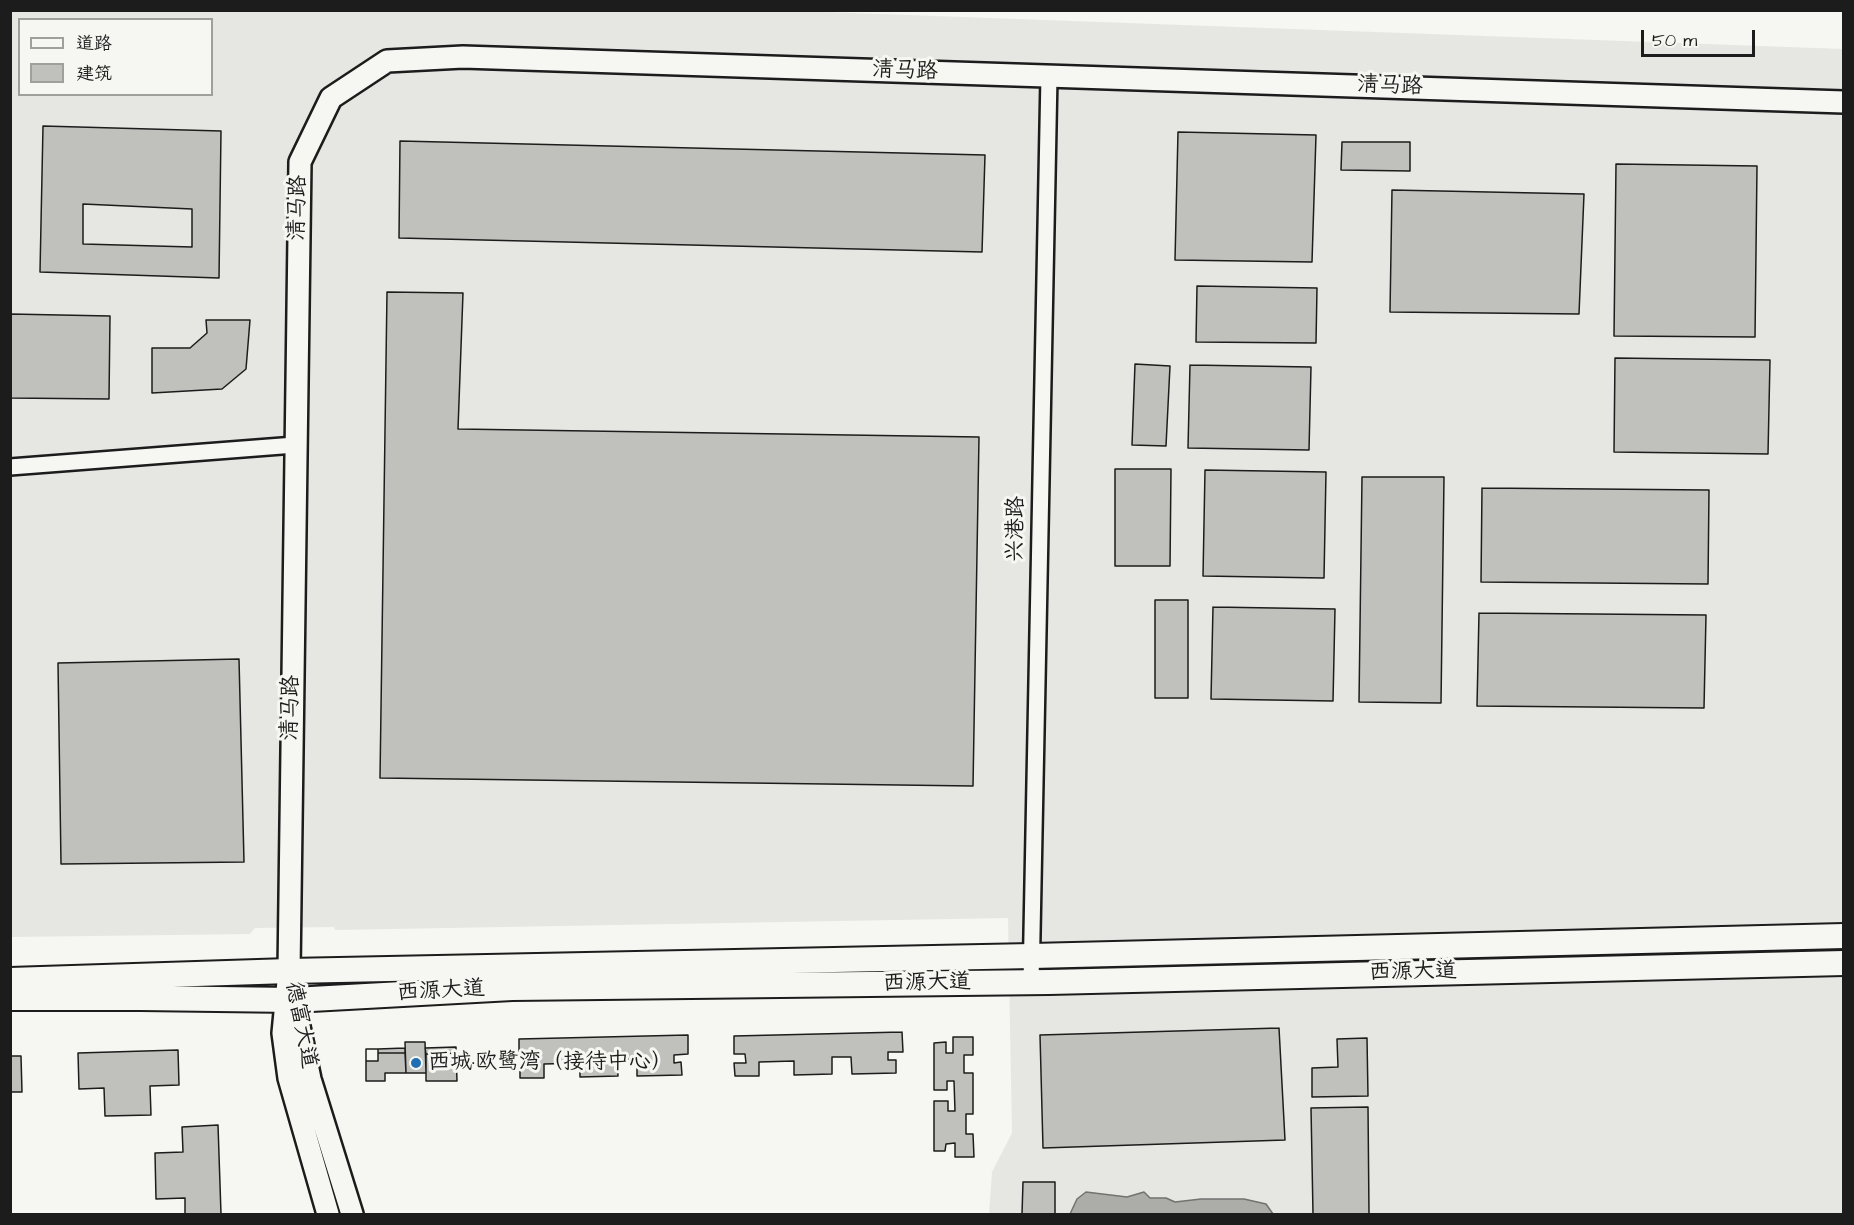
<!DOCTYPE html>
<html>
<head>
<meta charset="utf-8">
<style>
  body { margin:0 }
  #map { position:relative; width:1854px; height:1225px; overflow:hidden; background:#f6f6f2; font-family:"Architects Daughter","LXGW WenKai TC",sans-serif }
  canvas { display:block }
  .frame { position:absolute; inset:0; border:12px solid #1c1c1c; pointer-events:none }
  .legend { position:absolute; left:18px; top:18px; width:195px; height:78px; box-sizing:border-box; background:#f6f6f2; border:2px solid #9f9f9c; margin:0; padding:8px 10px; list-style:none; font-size:18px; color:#1c1c1c }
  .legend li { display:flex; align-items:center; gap:12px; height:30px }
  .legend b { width:30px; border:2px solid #9f9f9c }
  .scale { position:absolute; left:1641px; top:30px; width:114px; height:27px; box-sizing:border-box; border:3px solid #1c1c1c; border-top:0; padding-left:8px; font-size:18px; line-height:21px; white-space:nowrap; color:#1c1c1c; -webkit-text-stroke:4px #f6f6f2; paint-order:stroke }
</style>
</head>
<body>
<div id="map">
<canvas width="1854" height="1225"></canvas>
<div class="frame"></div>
<ul class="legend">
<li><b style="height:8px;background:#f6f6f2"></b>道路</li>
<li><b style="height:16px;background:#c0c0bd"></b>建筑</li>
</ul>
<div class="scale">50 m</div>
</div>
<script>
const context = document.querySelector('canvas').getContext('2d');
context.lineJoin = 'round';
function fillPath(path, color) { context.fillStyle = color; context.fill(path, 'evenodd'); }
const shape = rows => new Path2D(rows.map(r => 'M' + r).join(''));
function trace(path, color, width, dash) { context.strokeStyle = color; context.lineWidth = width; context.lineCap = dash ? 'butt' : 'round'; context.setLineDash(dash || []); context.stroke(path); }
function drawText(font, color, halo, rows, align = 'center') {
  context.font = font + ' "Architects Daughter","LXGW WenKai TC",sans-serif'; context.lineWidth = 6; context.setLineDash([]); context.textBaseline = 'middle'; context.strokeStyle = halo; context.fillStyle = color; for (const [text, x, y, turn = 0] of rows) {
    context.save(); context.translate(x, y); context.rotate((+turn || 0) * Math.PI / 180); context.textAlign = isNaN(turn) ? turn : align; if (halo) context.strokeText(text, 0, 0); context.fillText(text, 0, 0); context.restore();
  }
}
fillPath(shape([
  [10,11,797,11,1843,49,1843,1214,989,1214,992,1172,1012,1133,1008,918,335,930,334,927,255,928,250,934,11,937],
  [20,20,212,20,212,94,20,94]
]), '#e6e6e2');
const water = shape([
  [1086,1192,1127,1197,1144,1192,1150,1198,1166,1198,1175,1202,1201,1199,1244,1199,1266,1204,1273,1214,1070,1214,1077,1199,1086,1192]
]);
fillPath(water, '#acaca9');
trace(water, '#727271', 1.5);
const building = shape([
  [43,126,221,131,219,278,40,272,43,126],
  [83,204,192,209,192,247,83,244,83,204],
  [1178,132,1316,135,1312,262,1175,260,1178,132],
  [400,141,985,155,982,252,399,238,400,141],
  [1342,142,1410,142,1410,171,1341,170,1342,142],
  [1616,164,1757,166,1755,337,1614,336,1616,164],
  [1392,190,1584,194,1579,314,1390,312,1392,190],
  [1197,286,1317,288,1316,343,1196,342,1197,286],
  [387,292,463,293,458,429,979,437,973,786,380,778,387,292],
  [10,314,110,316,109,399,10,398,10,314],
  [206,320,250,320,246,369,222,389,152,393,152,348,190,348,207,333,206,320],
  [1615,358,1770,360,1768,454,1614,452,1615,358],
  [1135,364,1170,366,1166,446,1132,445,1135,364],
  [1190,365,1311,367,1309,450,1188,448,1190,365],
  [1115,469,1171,469,1170,566,1115,566,1115,469],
  [1205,470,1326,472,1324,578,1203,576,1205,470],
  [1362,477,1444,477,1441,703,1359,702,1362,477],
  [1482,488,1709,490,1708,584,1481,582,1482,488],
  [1155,600,1188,600,1188,698,1155,698,1155,600],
  [1213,607,1335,609,1333,701,1211,699,1213,607],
  [1479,613,1706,615,1704,708,1477,706,1479,613],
  [239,659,244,862,61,864,58,663,239,659],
  [1279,1028,1285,1140,1043,1148,1040,1035,1279,1028],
  [902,1032,903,1052,888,1052,888,1060,896,1060,896,1073,852,1074,851,1057,832,1057,832,1074,794,1075,794,1061,759,1062,759,1076,735,1076,734,1063,746,1063,745,1054,734,1054,734,1036,902,1032],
  [688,1035,688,1054,674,1055,674,1063,681,1062,682,1075,637,1076,637,1059,617,1059,618,1076,580,1077,580,1063,544,1064,544,1078,520,1078,520,1065,531,1065,531,1056,519,1056,519,1039,688,1035],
  [953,1037,973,1037,973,1055,964,1055,964,1073,973,1073,973,1114,966,1114,966,1134,973,1134,974,1157,955,1157,955,1143,946,1144,945,1151,934,1151,934,1101,948,1101,948,1111,955,1111,954,1081,947,1081,947,1090,934,1090,934,1043,946,1042,946,1053,953,1053,953,1037],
  [1367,1038,1368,1096,1312,1097,1312,1068,1338,1067,1337,1039,1367,1038],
  [405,1042,425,1042,426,1073,406,1073,405,1042],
  [456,1047,456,1053,426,1054,425,1048,456,1047],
  [405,1048,405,1053,378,1053,378,1049,405,1048],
  [366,1049,378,1049,378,1053,405,1053,406,1073,385,1073,385,1081,366,1081,366,1049],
  [366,1049,378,1049,378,1061,366,1061,366,1049],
  [178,1050,179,1085,150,1086,151,1115,105,1116,104,1088,79,1089,78,1053,178,1050],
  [456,1053,457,1081,426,1081,426,1054,456,1053],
  [10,1056,21,1056,22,1092,10,1092,10,1056],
  [1368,1107,1369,1214,1313,1214,1311,1108,1368,1107],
  [218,1125,221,1214,185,1214,185,1198,156,1199,155,1153,183,1152,182,1127,218,1125],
  [1023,1182,1055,1182,1055,1214,1022,1214,1023,1182]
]);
fillPath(building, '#c0c0bd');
trace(building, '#1c1c1c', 1.5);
const street = shape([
  [10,467,295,445],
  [1031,983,1049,76]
]);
const secondary = shape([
  [293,998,310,1079,352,1214],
  [328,1214,289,1078,283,1033,289,971,300,162,331,98,387,61,463,57,1844,102]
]);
const primary = shape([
  [10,980,289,971,1032,956,1844,936],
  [10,998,140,998,293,1000,512,988,1049,982,1844,963]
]);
trace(street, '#1c1c1c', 20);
trace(secondary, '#1c1c1c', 26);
trace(primary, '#1c1c1c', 28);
trace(street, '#f6f6f2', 15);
trace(secondary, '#f6f6f2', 21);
trace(primary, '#f6f6f2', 24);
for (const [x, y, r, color] of [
  [416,1063,6,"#1f6fb2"]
]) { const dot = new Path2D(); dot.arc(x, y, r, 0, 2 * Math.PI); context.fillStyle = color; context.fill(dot); trace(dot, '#f6f6f2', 2); }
drawText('22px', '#1c1c1c', '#f6f6f2', [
  ["清马路",905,72,2],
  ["清马路",1390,87,2],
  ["清马路",299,208,-89],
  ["兴港路",1017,529,-89],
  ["清马路",292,708,-89],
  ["西源大道",1413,973,-1],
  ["西源大道",927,984,-1],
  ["西源大道",441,992,-3],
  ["德富大道",300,1025,79]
]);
drawText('22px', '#1c1c1c', '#f6f6f2', [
  ["西城·欧鹭湾（接待中心）",428,1063]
], 'left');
</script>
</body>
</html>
